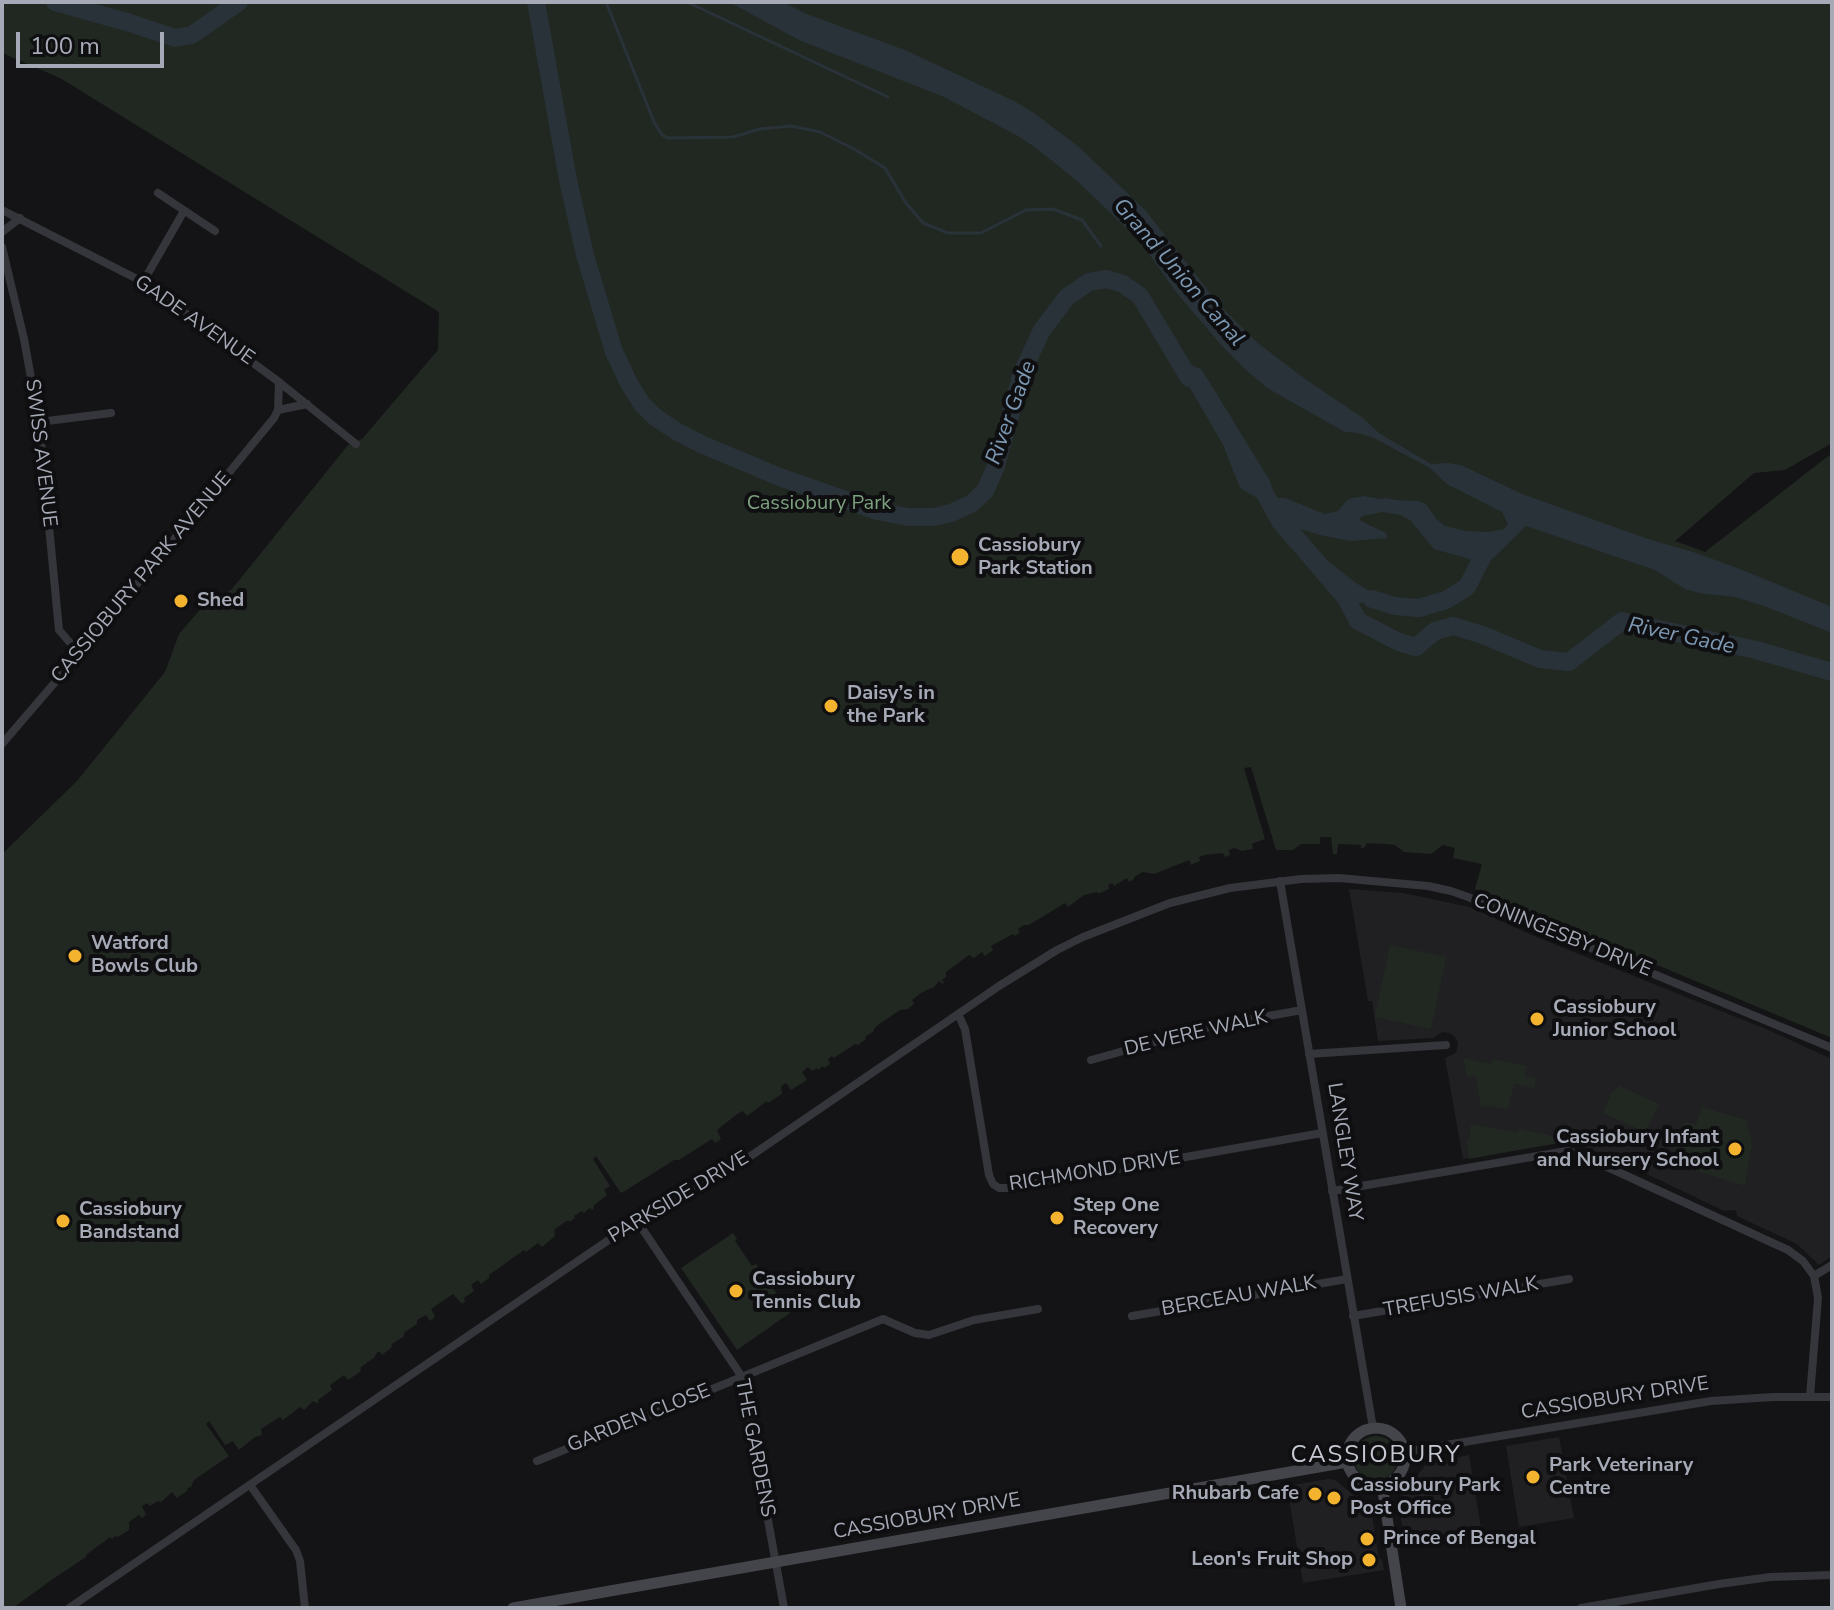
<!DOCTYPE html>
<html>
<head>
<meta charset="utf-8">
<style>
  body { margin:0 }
  #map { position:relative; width:1834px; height:1610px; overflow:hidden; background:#141416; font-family:"Nunito Sans",sans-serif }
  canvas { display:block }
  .frame { position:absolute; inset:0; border:4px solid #a5aab6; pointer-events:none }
  .scale { position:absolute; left:16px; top:32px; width:148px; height:36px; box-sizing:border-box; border:4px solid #a5aab6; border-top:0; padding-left:10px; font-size:24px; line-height:28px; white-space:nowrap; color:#a5aab6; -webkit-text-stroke:6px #0f0f11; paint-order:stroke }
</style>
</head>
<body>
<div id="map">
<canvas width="1834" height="1610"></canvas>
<div class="frame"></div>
<div class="scale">100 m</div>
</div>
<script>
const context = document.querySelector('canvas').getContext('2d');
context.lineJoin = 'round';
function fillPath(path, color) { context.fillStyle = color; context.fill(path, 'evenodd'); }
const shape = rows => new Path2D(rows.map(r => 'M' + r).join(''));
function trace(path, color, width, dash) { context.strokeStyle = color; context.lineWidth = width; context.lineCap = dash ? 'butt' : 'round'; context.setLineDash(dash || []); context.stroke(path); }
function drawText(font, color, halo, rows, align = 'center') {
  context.font = font + ' "Nunito Sans",sans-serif'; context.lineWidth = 8; context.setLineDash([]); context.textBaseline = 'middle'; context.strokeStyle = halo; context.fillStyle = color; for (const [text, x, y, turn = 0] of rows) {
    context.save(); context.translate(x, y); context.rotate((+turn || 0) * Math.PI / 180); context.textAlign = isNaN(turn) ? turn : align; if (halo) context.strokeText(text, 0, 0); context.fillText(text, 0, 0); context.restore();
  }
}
fillPath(shape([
  [1349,889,1403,893,1470,907,1534,936,1766,1029,1832,1059,1831,1257,1819,1265,1797,1244,1737,1216,1736,1210,1724,1211,1630,1166,1582,1146,1561,1143,1463,1159,1445,1058,1456,1053,1458,1043,1456,1038,1451,1034,1445,1032,1440,1033,1434,1038,1378,1041,1372,1001,1368,1001],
  [1559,1437,1574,1518,1519,1527,1506,1446],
  [1469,1455,1482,1534,1406,1546,1398,1504,1400,1498,1426,1464],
  [1328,1479,1335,1480,1340,1484,1371,1510,1379,1558,1382,1560,1384,1570,1303,1583,1287,1486]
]), '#202023');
fillPath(shape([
  [2,2,1832,2,1832,443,1785,470,1754,473,1675,541,1705,552,1832,453,1832,1038,1475,889,1482,864,1453,858,1455,848,1443,845,1431,854,1404,852,1395,845,1386,844,1367,843,1364,848,1361,848,1361,845,1338,844,1337,854,1333,854,1331,837,1320,837,1320,844,1301,844,1293,850,1276,850,1251,767,1244,768,1265,839,1252,844,1253,849,1242,851,1234,848,1229,850,1230,855,1225,857,1223,853,1205,855,1199,857,1200,861,1191,865,1189,860,1154,874,1143,872,1134,877,1134,879,1129,882,1127,878,1114,886,1112,883,1108,885,1109,889,1098,894,1097,892,1084,895,1068,907,1065,903,1029,925,1024,925,1018,929,1020,932,1015,936,1013,934,991,946,993,950,985,956,982,952,974,958,969,955,946,972,946,977,942,980,944,983,943,984,939,981,934,987,921,993,912,1000,914,1004,908,1009,900,1010,878,1025,874,1029,874,1031,865,1037,866,1039,858,1045,855,1044,834,1058,832,1056,828,1059,830,1064,824,1068,823,1066,819,1069,819,1071,817,1068,812,1071,808,1067,802,1072,807,1080,791,1090,786,1083,781,1086,782,1094,768,1103,767,1101,747,1116,743,1111,736,1115,717,1130,721,1139,715,1143,712,1139,679,1160,674,1160,625,1191,621,1193,596,1156,593,1159,610,1186,604,1190,607,1195,593,1206,594,1208,592,1210,590,1208,584,1213,582,1211,574,1216,575,1218,571,1221,566,1221,554,1230,555,1236,542,1247,538,1243,526,1252,524,1250,489,1275,489,1278,481,1284,478,1280,471,1285,474,1291,464,1298,465,1301,462,1304,453,1294,431,1309,435,1316,433,1319,430,1321,426,1315,417,1320,417,1324,405,1332,403,1337,392,1344,391,1348,382,1355,379,1351,375,1355,375,1357,361,1367,360,1372,348,1380,344,1375,330,1385,332,1390,318,1400,318,1403,316,1403,313,1401,304,1410,300,1407,283,1420,280,1417,261,1429,262,1435,255,1437,239,1450,233,1441,225,1445,209,1421,206,1424,229,1456,194,1480,191,1487,187,1488,188,1490,177,1498,172,1492,161,1502,158,1501,150,1506,147,1503,142,1506,146,1515,142,1518,139,1515,129,1522,129,1530,118,1537,116,1536,112,1539,110,1537,86,1555,86,1557,50,1581,13,1608,2,1608,2,854,77,781,165,672,179,634,203,606,232,589,348,445,362,439,438,350,439,312,60,78,2,53],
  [1390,945,1446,957,1431,1029,1375,1017],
  [1463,1058,1491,1064,1493,1059,1527,1066,1525,1076,1536,1078,1534,1088,1514,1084,1508,1109,1490,1106,1481,1107,1476,1076,1467,1077],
  [1620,1086,1659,1104,1645,1132,1603,1113,1612,1092],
  [1702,1107,1746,1120,1752,1142,1745,1186,1669,1162,1685,1122,1696,1125],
  [1471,1124,1518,1133,1519,1129,1548,1135,1554,1138,1556,1143,1469,1159,1467,1140,1470,1140],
  [733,1233,737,1239,735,1241,752,1266,756,1264,790,1313,737,1350,681,1268],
  '1354 1458a22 22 0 1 1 44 0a22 22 0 1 1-44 0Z'
]), '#202821');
fillPath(shape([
  [729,2,783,2,804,13,905,50,1014,101,1034,113,1079,147,1146,211,1220,306,1259,344,1305,379,1363,418,1379,433,1431,464,1448,463,1461,465,1522,494,1648,539,1693,552,1740,569,1832,607,1832,633,1764,606,1735,597,1699,593,1685,589,1655,570,1526,526,1485,566,1477,570,1473,560,1434,549,1410,520,1400,515,1382,512,1362,516,1359,520,1386,533,1387,538,1351,541,1324,536,1300,529,1328,561,1356,583,1395,606,1355,602,1358,621,1342,607,1273,527,1257,498,1240,488,1223,445,1185,379,1176,357,1202,370,1270,481,1273,491,1278,498,1285,498,1325,514,1338,511,1348,499,1364,496,1380,499,1387,498,1395,500,1418,501,1426,504,1436,519,1445,526,1466,531,1489,532,1504,529,1508,524,1502,512,1447,484,1430,468,1374,438,1358,433,1345,432,1267,388,1247,371,1222,346,1176,292,1140,241,1076,180,1036,148,1018,136,944,97,799,40]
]), '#2a3239');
trace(shape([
  [606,2,654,122,662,135,668,138,733,137,760,129,791,126,820,132,854,149,885,168,906,203,923,223,948,233,981,233,1026,210,1053,209,1082,220,1101,246],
  [687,2,888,97]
]), '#2a3239', 3);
trace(shape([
  [55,2,127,22,175,38,192,35,239,2],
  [536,2,568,180,585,255,614,352,630,385,642,404,655,417,676,431,701,444,777,476,877,511,908,517,934,517,951,513,971,504,985,491,995,469,1022,373,1042,330,1067,297,1089,282,1107,279,1123,284,1140,296,1189,378],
  [1372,599,1395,606,1419,608,1446,600,1467,587,1486,550],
  [1347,600,1358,621,1399,642,1416,647,1435,631,1453,626,1483,635,1540,659,1569,662,1622,621,1756,650,1832,672]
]), '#2a3239', 18);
trace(shape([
  [158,193,215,231],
  [2,210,143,282,279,382,356,444],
  [2,232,20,218],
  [2,247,24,339,39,422,59,630,72,645,81,652],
  [143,282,184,211],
  [278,410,307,404],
  [39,422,111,413],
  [2,744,81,652,274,418,278,410,279,382],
  [1280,881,1373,1428],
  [958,1014,965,1029,989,1175,993,1184,999,1188,1010,1188,1322,1133],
  [1309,1054,1446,1045],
  [1091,1060,1213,1026,1302,1010],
  [1332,1191,1561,1152,1568,1151,1579,1154,1788,1250,1803,1261,1814,1276,1818,1298,1810,1396],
  [637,1221,742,1377,784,1608],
  [1814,1276,1832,1265],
  [1132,1316,1347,1279],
  [1353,1316,1569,1279],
  [1404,1452,1711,1401,1773,1397,1832,1397],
  [537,1461,883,1319,915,1333,929,1335,974,1320,1038,1309],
  [250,1485,296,1550,300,1561,305,1608],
  [69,1608,657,1207,720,1177,999,986,1057,950,1083,937,1170,903,1230,888,1301,879,1339,878,1428,886,1451,891,1468,897,1832,1048],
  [1581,1608,1719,1584,1770,1577,1832,1575]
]), '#35363b', 8);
trace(shape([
  '1347 1457a29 29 0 1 1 58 0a29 29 0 1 1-58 0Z',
  [1382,1485,1401,1608],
  [513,1608,1347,1462]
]), '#43454b', 11);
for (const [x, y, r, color] of [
  [960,557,10,"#f3b32f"],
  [181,601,8,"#f3b32f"],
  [831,706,8,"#f3b32f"],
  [75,956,8,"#f3b32f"],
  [1537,1019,8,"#f3b32f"],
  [1735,1149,8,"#f3b32f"],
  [1057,1218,8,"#f3b32f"],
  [63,1221,8,"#f3b32f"],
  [736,1291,8,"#f3b32f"],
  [1533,1477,8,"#f3b32f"],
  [1315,1494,8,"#f3b32f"],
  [1334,1498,8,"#f3b32f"],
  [1367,1539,8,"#f3b32f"],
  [1369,1560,8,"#f3b32f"]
]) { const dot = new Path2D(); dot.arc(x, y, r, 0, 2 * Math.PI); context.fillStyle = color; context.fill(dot); trace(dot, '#0f0f11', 3); }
drawText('20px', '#a5aab6', '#0f0f11', [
  ["GADE AVENUE",194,321,35],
  ["SWISS AVENUE",40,453,83],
  ["CASSIOBURY PARK AVENUE",142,578,-50],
  ["CONINGESBY DRIVE",1562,936,22],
  ["DE VERE WALK",1196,1034,-13],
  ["LANGLEY WAY",1344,1152,81],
  ["RICHMOND DRIVE",1095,1172,-9],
  ["PARKSIDE DRIVE",679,1198,-31],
  ["BERCEAU WALK",1239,1297,-10],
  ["TREFUSIS WALK",1461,1298,-10],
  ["CASSIOBURY DRIVE",1615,1399,-9],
  ["GARDEN CLOSE",639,1419,-22],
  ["THE GARDENS",754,1448,79],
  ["CASSIOBURY DRIVE",927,1517,-10]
]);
drawText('20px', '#7ca17f', '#0f0f11', [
  ["Cassiobury Park",819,504]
]);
drawText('bold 20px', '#a5aab6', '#0f0f11', [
  ["Cassiobury",978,546],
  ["Park Station",978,569],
  ["Shed",197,601],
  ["Daisy’s in",847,694],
  ["the Park",847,717],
  ["Watford",91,944],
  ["Bowls Club",91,967],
  ["Cassiobury",1553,1008],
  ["Junior School",1553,1031],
  ["Cassiobury Infant",1719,1138,"right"],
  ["and Nursery School",1719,1161,"right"],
  ["Step One",1073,1206],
  ["Recovery",1073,1229],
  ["Cassiobury",79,1210],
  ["Bandstand",79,1233],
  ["Cassiobury",752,1280],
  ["Tennis Club",752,1303],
  ["Park Veterinary",1549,1466],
  ["Centre",1549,1489],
  ["Cassiobury Park",1350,1486],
  ["Post Office",1350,1509],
  ["Rhubarb Cafe",1299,1494,"right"],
  ["Prince of Bengal",1383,1539],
  ["Leon's Fruit Shop",1353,1560,"right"]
], 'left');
drawText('italic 22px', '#7c98b2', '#0f0f11', [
  ["Grand Union Canal",1178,273,49],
  ["River Gade",1012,413,-70],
  ["River Gade",1681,637,12]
]);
context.letterSpacing = '2px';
drawText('24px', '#c6c9d2', '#0f0f11', [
  ["CASSIOBURY",1376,1456]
]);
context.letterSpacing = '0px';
</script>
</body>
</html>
